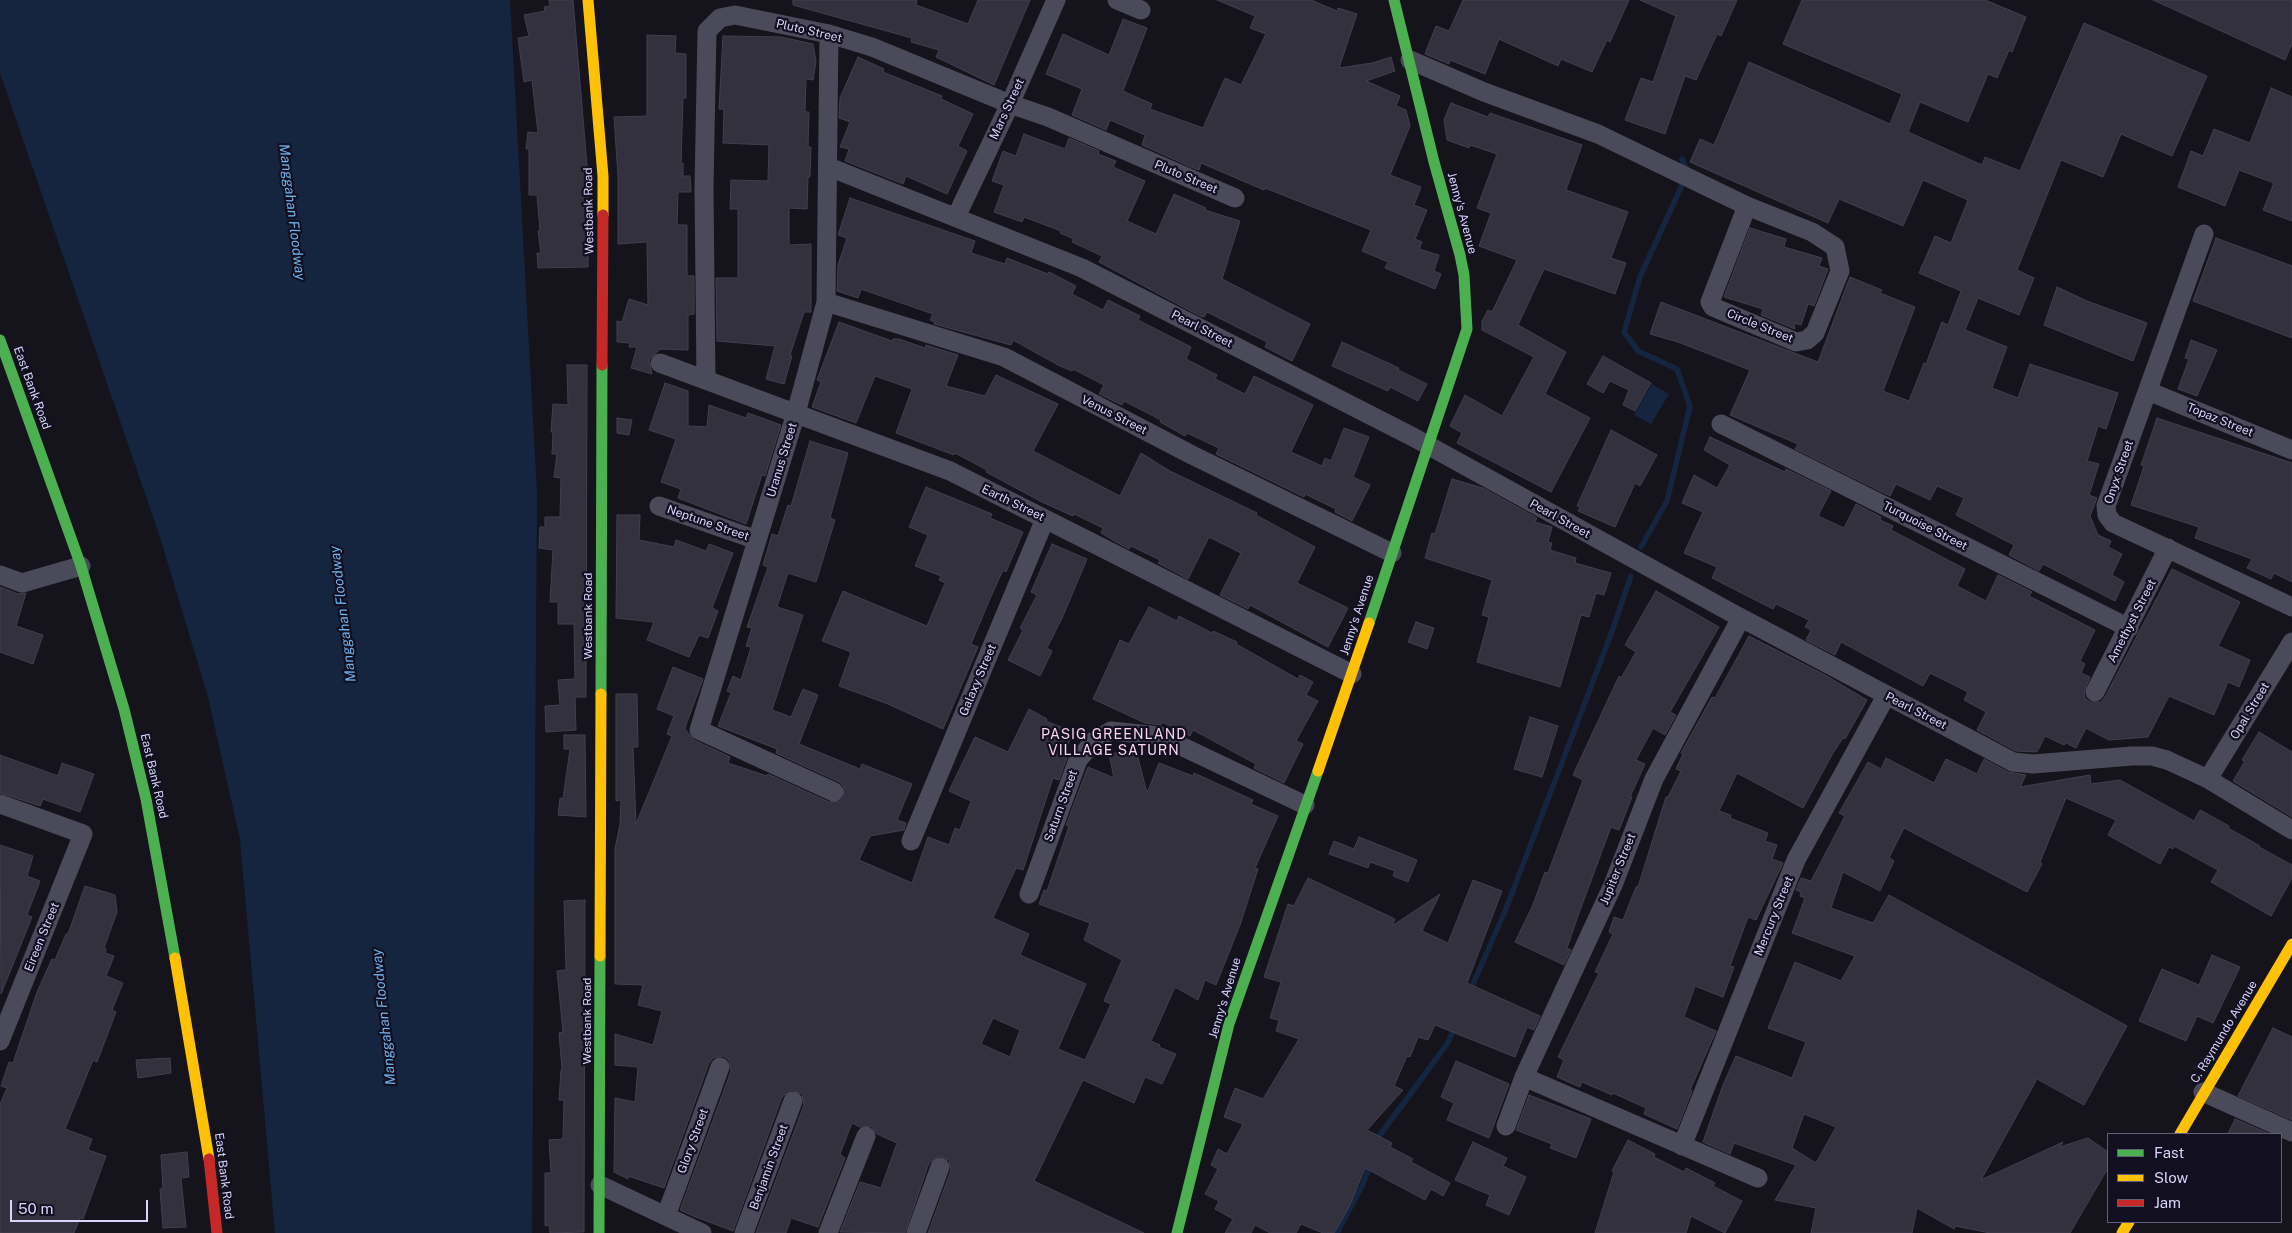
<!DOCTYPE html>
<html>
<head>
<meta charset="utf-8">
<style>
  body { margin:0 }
  #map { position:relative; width:2292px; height:1233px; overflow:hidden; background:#15141c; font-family:"Public Sans",sans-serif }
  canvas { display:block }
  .legend { position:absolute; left:2107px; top:1133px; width:175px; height:90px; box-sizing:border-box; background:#121020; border:1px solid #615e77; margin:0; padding:6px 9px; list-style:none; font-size:15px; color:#d8d4fa }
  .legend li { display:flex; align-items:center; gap:10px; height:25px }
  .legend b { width:25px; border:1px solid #615e77 }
  .scale { position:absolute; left:10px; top:1200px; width:138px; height:22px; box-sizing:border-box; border:2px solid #d8d4fa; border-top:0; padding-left:6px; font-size:15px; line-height:18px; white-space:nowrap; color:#d8d4fa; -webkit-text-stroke:4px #121020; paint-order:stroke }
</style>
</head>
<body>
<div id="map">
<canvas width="2292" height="1233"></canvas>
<ul class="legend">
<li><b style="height:6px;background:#4caf50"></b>Fast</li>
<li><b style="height:6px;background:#ffc107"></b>Slow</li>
<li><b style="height:6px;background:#c62828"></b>Jam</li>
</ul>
<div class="scale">50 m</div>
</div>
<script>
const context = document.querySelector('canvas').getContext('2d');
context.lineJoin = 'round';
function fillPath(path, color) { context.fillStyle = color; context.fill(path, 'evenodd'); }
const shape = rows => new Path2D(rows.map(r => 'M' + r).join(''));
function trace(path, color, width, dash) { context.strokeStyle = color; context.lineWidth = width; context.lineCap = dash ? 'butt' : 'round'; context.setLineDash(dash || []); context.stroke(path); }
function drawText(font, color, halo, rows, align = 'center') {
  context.font = font + ' "Public Sans",sans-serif'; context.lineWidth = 4.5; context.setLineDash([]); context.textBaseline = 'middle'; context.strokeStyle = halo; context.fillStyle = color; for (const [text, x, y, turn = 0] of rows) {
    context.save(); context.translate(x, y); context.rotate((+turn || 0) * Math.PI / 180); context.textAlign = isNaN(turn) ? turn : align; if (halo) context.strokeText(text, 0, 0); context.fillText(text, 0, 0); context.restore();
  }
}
fillPath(shape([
  [0,0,510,0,537,492,532,1233,275,1233,240,839,208,697,159,534,0,73],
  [1652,384,1669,394,1651,424,1634,415]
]), '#152540');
trace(shape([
  [1682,159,1687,171],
  [1641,547,1667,501,1690,406,1677,369,1638,351,1624,332,1640,277,1683,183],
  [1470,991,1506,909,1610,637,1631,576],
  [1375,1142,1447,1044,1455,1027],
  [1337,1233,1362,1186,1371,1163]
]), '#152540', 5.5);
const building = shape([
  [549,0,573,0,588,177,588,267,538,268,537,253,541,253,538,231,540,231,537,195,529,195,529,149,526,149,528,132,538,133,532,80,524,82,518,38,529,36,524,15,545,11,544,7,550,6,549,0],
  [793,0,917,0,916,5,968,24,978,0,1030,0,994,85,936,57,939,50,911,42,912,38,793,5,793,0],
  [1217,0,1311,0,1337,11,1338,8,1357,14,1339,68,1372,63,1391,57,1395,71,1366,81,1400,96,1396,106,1406,110,1410,126,1390,175,1421,187,1414,205,1427,210,1415,239,1422,242,1419,249,1439,255,1434,271,1441,274,1435,289,1385,268,1388,262,1362,251,1371,230,1265,188,1264,190,1201,163,1199,170,1191,167,1142,145,1145,135,1110,120,1106,130,1072,115,1082,89,1046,74,1063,34,1109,55,1123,19,1147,28,1123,91,1152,104,1150,109,1203,128,1225,78,1241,85,1266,34,1250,28,1255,16,1217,0],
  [1463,0,1629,0,1610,42,1607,40,1592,72,1561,59,1558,66,1499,39,1485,74,1450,60,1449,64,1425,54,1436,26,1449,31,1463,0],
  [1640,0,1737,0,1721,36,1717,34,1696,80,1685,76,1665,134,1625,120,1641,78,1653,82,1676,16,1640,0],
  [1802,0,1985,0,2026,17,2012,52,2009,50,1997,78,1988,74,1968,122,1920,102,1908,132,1982,165,1985,157,2020,171,2084,23,2207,76,2172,156,2121,134,2103,177,2061,160,2017,270,2034,278,2019,315,1978,298,1965,330,2007,347,1992,388,2018,398,2030,364,2118,393,2106,429,2098,426,2087,461,2099,464,2089,495,2097,498,2090,516,2098,535,2111,541,2108,547,2122,554,2112,575,2124,582,2115,601,2043,564,2039,571,2009,555,2014,545,1956,515,1964,498,1937,486,1930,500,1896,484,1890,496,1795,449,1798,444,1730,415,1750,370,1678,342,1650,334,1661,302,1818,362,1850,277,1882,290,1880,293,1915,307,1883,391,1909,401,1924,363,1926,364,1942,322,1948,325,1961,291,1919,273,1935,236,1951,243,1968,200,1923,180,1903,226,1839,199,1828,223,1690,162,1700,139,1714,145,1749,62,1890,124,1902,94,1783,44,1802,0],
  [2153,0,2292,0,2292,44,2285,60,2153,0],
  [647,35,676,36,675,53,686,54,686,98,683,98,681,164,683,163,683,176,690,176,691,192,678,192,677,225,687,225,687,276,694,276,694,314,688,315,688,350,660,349,649,360,652,374,631,368,637,347,629,347,630,343,617,342,617,321,622,322,629,299,648,305,647,242,618,244,618,176,614,117,647,116,647,35],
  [723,36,781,37,813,44,816,61,813,80,806,79,805,112,809,112,808,147,811,147,810,177,808,177,807,209,789,208,789,245,811,244,811,312,804,312,790,355,792,356,784,384,766,379,775,346,717,341,716,278,738,278,738,209,730,209,731,180,768,181,769,145,723,143,724,109,719,109,723,36],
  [858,57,884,69,883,72,942,96,941,99,973,114,958,146,967,151,947,194,906,176,903,184,845,161,849,149,840,147,850,122,839,118,840,98,858,57],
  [2271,88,2292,97,2292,221,2263,210,2274,183,2239,170,2225,206,2178,187,2191,151,2203,156,2214,129,2250,143,2271,88],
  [1451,103,1488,117,1490,113,1582,145,1566,190,1628,212,1611,258,1626,263,1615,294,1544,269,1518,325,1566,352,1545,394,1590,418,1551,492,1457,443,1462,433,1450,426,1465,395,1502,416,1534,357,1482,330,1482,321,1488,310,1492,312,1517,260,1479,246,1491,213,1477,208,1497,154,1470,145,1469,148,1447,140,1444,120,1451,103],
  [1024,134,1065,149,1069,138,1099,151,1098,154,1116,161,1113,167,1145,181,1127,221,1156,234,1174,194,1206,208,1205,210,1240,221,1222,279,1310,324,1292,361,1265,347,1267,342,1207,312,1204,317,1200,316,1099,262,1102,256,1072,242,1074,239,1060,233,1061,231,1024,217,1022,222,994,212,1004,185,992,181,1003,151,1016,156,1024,134],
  [850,198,975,241,971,253,1005,264,1007,258,1048,274,1049,272,1076,286,1072,294,1103,310,1108,300,1140,316,1138,320,1191,347,1186,359,1217,375,1215,379,1245,394,1254,376,1313,405,1291,452,1322,466,1325,458,1331,461,1344,428,1369,437,1353,477,1370,485,1352,521,1335,512,1336,509,1305,494,1304,497,1216,454,1219,448,1187,433,1185,436,1160,422,1161,420,1124,401,1122,405,1099,394,1104,385,1073,369,1072,371,1058,365,1013,340,1011,345,934,324,935,322,930,320,933,314,861,289,858,298,837,291,838,265,847,238,838,235,850,198],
  [1750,228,1786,239,1784,247,1822,258,1819,266,1828,269,1814,306,1808,304,1801,325,1794,323,1795,329,1761,315,1763,309,1724,297,1750,228],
  [2216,238,2292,266,2292,338,2193,301,2216,238],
  [2057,287,2087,301,2147,323,2133,361,2044,325,2057,287],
  [839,322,892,341,893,339,899,339,925,348,926,345,958,355,946,386,985,396,996,375,1058,404,1033,451,1120,496,1141,453,1170,471,1257,513,1256,515,1315,547,1297,583,1348,608,1328,647,1250,605,1248,609,1220,595,1241,553,1209,537,1188,579,1158,563,1160,560,1131,546,1129,549,1116,542,1101,533,1103,528,1074,514,1073,516,1042,502,986,472,987,470,955,453,954,455,896,433,912,389,875,376,856,423,812,407,821,382,817,380,839,322],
  [2191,340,2217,350,2197,396,2178,389,2189,359,2185,358,2191,340],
  [1342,342,1399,368,1398,370,1427,384,1418,401,1390,387,1388,391,1332,366,1342,342],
  [1603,356,1651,383,1635,411,1623,405,1629,390,1610,381,1603,393,1587,384,1603,356],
  [567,365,587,365,586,697,575,697,576,730,546,732,545,706,560,705,558,680,575,679,574,624,558,624,558,602,550,602,553,550,539,548,540,527,545,527,545,517,560,517,561,478,554,477,557,454,552,454,553,432,551,432,553,404,568,405,567,365],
  [665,383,688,391,688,426,707,427,709,405,746,418,748,413,781,425,765,476,762,475,746,524,678,498,681,489,661,482,676,439,649,430,665,383],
  [617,418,632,420,629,435,617,433,617,418],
  [2157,418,2292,463,2292,582,2274,573,2271,579,2247,568,2252,559,2195,538,2199,527,2131,505,2144,466,2141,465,2157,418],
  [1611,430,1657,455,1640,486,1635,483,1615,527,1578,511,1580,507,1577,506,1611,430],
  [1710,437,1785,472,1786,469,1831,491,1818,516,1844,528,1856,504,1881,517,1880,520,1893,526,1891,530,1965,569,1957,586,1986,601,1998,575,2032,592,2029,596,2095,630,2080,661,2085,664,2081,673,2090,677,2084,692,2085,698,2090,702,2101,702,2105,697,2172,569,2240,602,2218,646,2250,660,2239,687,2228,682,2214,715,2169,696,2148,737,2109,740,2086,728,2076,748,2066,743,2064,745,2045,736,2037,752,2016,751,1977,730,1986,712,1964,700,1968,692,1930,673,1923,686,1841,642,1835,655,1806,640,1811,630,1805,627,1809,620,1776,604,1773,609,1712,578,1717,567,1684,553,1703,512,1682,503,1694,475,1717,488,1730,465,1704,450,1710,437],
  [810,441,848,453,830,518,835,520,816,582,788,573,777,607,803,615,772,710,791,717,803,689,818,695,799,744,860,769,862,764,912,784,897,820,906,823,904,830,870,836,859,860,912,883,928,837,949,845,955,828,960,830,971,801,949,791,975,737,1008,752,1029,709,1047,719,1046,721,1073,732,1063,757,1067,758,1059,780,1053,778,1023,870,1016,868,993,918,1029,934,1020,955,1086,984,1058,1049,1085,1060,1111,1004,1104,1001,1122,960,1084,940,1090,923,1039,904,1044,890,1047,891,1069,826,1066,825,1088,767,1114,778,1109,754,1136,750,1147,793,1159,763,1193,776,1194,773,1253,800,1251,804,1278,816,1255,868,1258,869,1240,925,1216,985,1205,980,1198,1000,1175,987,1151,1041,1160,1045,1159,1047,1176,1054,1162,1084,1145,1077,1134,1103,1083,1080,1034,1181,1144,1233,928,1233,951,1170,949,1160,939,1156,929,1163,905,1233,840,1232,860,1182,881,1188,897,1143,877,1134,871,1126,860,1127,852,1123,840,1154,845,1158,818,1227,791,1218,786,1233,756,1233,804,1105,802,1094,792,1090,782,1097,733,1231,693,1216,680,1210,731,1071,729,1060,723,1056,713,1058,709,1063,664,1188,628,1176,628,1179,614,1172,615,1098,635,1102,638,1067,615,1065,615,1034,653,1045,662,1011,638,1005,643,985,615,984,615,849,620,824,621,800,616,801,616,694,637,694,638,747,633,747,636,824,672,736,667,734,674,716,657,709,673,667,703,679,686,725,685,729,694,740,730,757,728,763,767,776,768,774,829,802,840,801,844,796,843,786,839,782,776,753,777,749,718,726,731,693,727,691,733,676,741,680,751,647,746,646,752,628,747,627,768,567,763,565,772,534,778,536,788,505,791,506,810,441],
  [993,1018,1020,1030,1010,1057,981,1044,993,1018],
  [1452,479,1483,488,1537,518,1535,522,1552,527,1548,542,1552,543,1550,550,1576,558,1575,563,1611,573,1604,595,1596,593,1589,617,1581,615,1560,687,1477,662,1489,617,1482,615,1492,580,1425,558,1432,533,1435,534,1452,479],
  [926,487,992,514,990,518,1023,532,1006,572,1003,570,989,601,971,644,978,647,943,729,888,704,839,686,851,652,822,641,843,591,927,626,945,583,939,580,941,576,915,566,928,535,909,527,926,487],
  [617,515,640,515,639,540,674,547,676,540,706,551,709,544,733,553,712,608,718,611,708,638,699,635,689,657,647,640,654,622,616,618,617,515],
  [1052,544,1087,559,1063,616,1047,648,1052,651,1040,676,1008,660,1023,630,1020,628,1037,595,1031,592,1052,544],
  [0,587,18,594,26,593,16,626,43,635,33,664,0,652,0,587],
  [1656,591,1719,627,1670,712,1676,715,1665,735,1653,728,1636,760,1645,764,1630,797,1632,797,1619,830,1611,827,1579,913,1567,948,1571,950,1564,965,1515,942,1532,907,1545,872,1548,873,1583,780,1573,775,1619,676,1621,678,1636,652,1625,645,1656,591],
  [1149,607,1177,621,1179,616,1212,633,1213,631,1237,642,1236,644,1298,679,1300,675,1313,682,1306,695,1318,701,1296,741,1303,744,1284,783,1254,768,1256,764,1193,730,1190,736,1162,722,1161,725,1145,723,1093,699,1120,640,1129,644,1149,607],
  [1416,622,1434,628,1427,649,1408,642,1416,622],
  [1749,636,1825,675,1867,700,1845,739,1843,738,1833,753,1803,808,1737,773,1719,811,1731,815,1730,818,1768,833,1765,841,1777,845,1772,859,1783,863,1756,920,1748,917,1730,966,1734,967,1723,997,1695,986,1684,1017,1716,1031,1690,1090,1692,1091,1677,1129,1644,1114,1646,1108,1613,1093,1612,1095,1582,1082,1580,1087,1557,1077,1564,1060,1558,1057,1599,973,1595,972,1613,934,1609,932,1614,917,1623,920,1636,887,1638,887,1666,797,1668,797,1681,771,1676,769,1683,754,1681,753,1712,697,1715,698,1749,636],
  [1530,717,1558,726,1542,777,1514,769,1530,717],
  [2259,732,2292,752,2292,817,2233,781,2245,761,2242,760,2259,732],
  [564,735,585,735,586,817,558,815,560,798,563,799,570,749,564,749,564,735],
  [0,755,58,776,62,763,94,774,80,812,43,799,40,806,0,793,0,755],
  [1886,758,1934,783,1946,759,1977,774,1984,759,2008,772,2026,775,2020,787,2090,775,2091,784,2120,780,2194,821,2200,810,2229,826,2228,828,2260,846,2259,847,2292,865,2292,878,2271,916,2211,882,2218,870,2174,846,2173,849,2169,847,2160,864,2108,835,2116,820,2066,798,2040,862,2042,864,2027,892,1904,828,1889,858,1894,861,1880,891,1843,872,1831,908,1873,923,1889,895,2127,1026,2084,1105,2037,1079,1981,1180,2063,1142,2060,1147,2088,1138,2108,1152,2108,1168,2070,1233,1990,1233,1955,1226,1954,1229,1917,1208,1912,1233,1811,1233,1816,1208,1775,1200,1796,1165,1734,1143,1730,1154,1703,1142,1723,1085,1736,1056,1792,1078,1806,1042,1768,1028,1795,962,1841,981,1855,956,1792,933,1805,898,1800,896,1801,892,1796,890,1801,878,1811,881,1845,816,1839,813,1868,762,1881,769,1886,758],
  [1804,1114,1836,1127,1816,1163,1792,1148,1804,1114],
  [1359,837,1417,860,1408,882,1393,876,1395,871,1370,862,1368,868,1329,854,1334,841,1354,849,1359,837],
  [0,845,33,856,27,876,40,881,27,915,32,917,1,994,0,845],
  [1308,878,1395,919,1392,926,1440,894,1422,931,1448,943,1473,880,1502,891,1467,983,1540,1016,1534,1030,1527,1027,1515,1057,1435,1025,1428,1040,1418,1037,1410,1057,1407,1056,1394,1086,1403,1090,1367,1130,1392,1143,1390,1147,1413,1159,1411,1162,1450,1183,1443,1196,1431,1189,1425,1200,1365,1168,1349,1207,1334,1233,1323,1233,1301,1224,1296,1233,1270,1233,1255,1225,1251,1233,1225,1233,1233,1219,1215,1209,1219,1201,1205,1194,1218,1169,1211,1165,1218,1149,1227,1154,1243,1124,1224,1117,1235,1088,1263,1099,1299,1039,1276,1031,1279,1020,1270,1018,1281,982,1264,977,1288,904,1294,906,1308,878],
  [85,886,115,895,117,912,104,948,106,949,105,953,114,956,106,976,123,983,112,1010,116,1012,97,1062,93,1060,65,1129,92,1139,88,1150,106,1156,83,1219,80,1218,74,1233,0,1233,0,1104,7,1088,1,1086,9,1062,13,1063,37,992,52,959,55,960,66,934,68,934,85,886],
  [585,900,584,1232,550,1233,549,1225,545,1226,545,1173,551,1173,549,1140,563,1139,564,1100,559,1100,561,1070,562,1069,559,1033,563,1032,557,971,566,970,564,901,585,900],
  [2212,955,2240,967,2213,1023,2197,1016,2186,1041,2139,1021,2162,969,2199,985,2212,955],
  [2273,1028,2292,1037,2292,1120,2238,1096,2273,1028],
  [170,1058,171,1073,138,1078,136,1060,170,1058],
  [1456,1061,1509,1084,1489,1138,1447,1120,1454,1103,1441,1097,1456,1061],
  [1529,1095,1591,1119,1576,1158,1550,1148,1552,1144,1516,1130,1529,1095],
  [2235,1119,2270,1134,2228,1134,2235,1119],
  [1628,1140,1655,1154,1654,1157,1684,1172,1686,1168,1715,1183,1713,1186,1742,1201,1725,1233,1691,1216,1686,1233,1595,1233,1614,1172,1612,1171,1628,1140],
  [1473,1142,1507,1158,1503,1166,1526,1177,1509,1215,1486,1205,1490,1195,1455,1180,1473,1142],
  [187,1152,189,1177,181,1178,186,1227,163,1228,160,1189,163,1189,161,1155,187,1152]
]);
fillPath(building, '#33313e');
trace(building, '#423f4f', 1);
trace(shape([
  [1117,0,1141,10],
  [829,34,826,302,796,413,699,730,834,792],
  [1410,60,1484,92,1598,134,1747,206,1710,302,1713,307,1796,342,1807,340,1815,333,1840,271,1835,247,1812,232,1747,206],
  [829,167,1082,268,1413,437,1730,612,2013,762,2033,764,2132,756,2152,756,2167,760,2208,779,2292,830],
  [956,217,1010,104,1056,0],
  [2204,234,2106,506,2107,515,2113,523,2292,607],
  [826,302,1004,357,1192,455,1392,553],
  [660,363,950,471,1352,674],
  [706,380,704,188,707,31,720,18,735,15,829,34,872,47,1010,104,1048,117,1235,198],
  [2148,391,2292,450],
  [1721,424,2129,628],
  [659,506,757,540],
  [0,575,22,583,81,566],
  [2095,692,2168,548],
  [2208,779,2292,642],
  [0,804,83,834,0,1041],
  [911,841,1045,519],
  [1029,894,1078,760,1094,741,1111,731,1160,736,1305,805],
  [1524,1077,1758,1178],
  [2203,1092,2292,1132],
  [1506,1126,1524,1077,1613,885,1654,779,1741,618],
  [1682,1146,1796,860,1886,696],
  [600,1185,702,1233],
  [666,1216,720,1067],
  [744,1233,793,1101],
  [828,1233,866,1136],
  [916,1233,940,1167]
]), '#4a4a5b', 19);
trace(shape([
  [0,340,81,566,124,709,146,799,175,958],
  [1369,623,1467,329,1464,275,1460,255,1434,162,1394,0],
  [601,694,602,365],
  [599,1233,600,956],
  [1177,1233,1229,1024,1318,771]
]), '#4caf50', 11);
trace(shape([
  [588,0,603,176,603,215],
  [1318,771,1369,623],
  [600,956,601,694],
  [175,958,209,1159],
  [2180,1134,2292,944],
  [2122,1233,2129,1222]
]), '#ffc107', 11);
trace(shape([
  [602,365,603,215],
  [209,1159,217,1233]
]), '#c62828', 11);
drawText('12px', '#d8d4fa', '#121020', [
  ["Pluto Street",809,31,13],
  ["Mars Street",1007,109,-65],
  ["Pluto Street",1186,177,23],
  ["Westbank Road",589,211,-91],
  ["Jenny's Avenue",1462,213,75],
  ["Circle Street",1760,326,22],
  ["Pearl Street",1202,329,27],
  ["East Bank Road",32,388,70],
  ["Venus Street",1114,415,27],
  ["Topaz Street",2220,420,22],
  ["Uranus Street",782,460,-73],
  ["Onyx Street",2119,472,-71],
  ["Earth Street",1013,503,26],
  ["Pearl Street",1560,519,29],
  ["Neptune Street",708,523,19],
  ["Turquoise Street",1925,526,27],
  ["Jenny's Avenue",1357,615,-72],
  ["Westbank Road",588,616,-90],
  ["Amethyst Street",2132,621,-63],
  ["Galaxy Street",978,680,-67],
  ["Pearl Street",1916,711,27],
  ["Opal Street",2250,711,-59],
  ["East Bank Road",154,776,77],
  ["Saturn Street",1061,806,-70],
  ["Jupiter Street",1618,869,-68],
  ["Mercury Street",1774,916,-68],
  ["Eireen Street",42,937,-68],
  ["Jenny's Avenue",1225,998,-73],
  ["Westbank Road",587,1021,-90],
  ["C. Raymundo Avenue",2224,1032,-59],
  ["Glory Street",693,1141,-70],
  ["Benjamin Street",769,1167,-70],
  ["East Bank Road",224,1176,83]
]);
drawText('italic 14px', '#6eb2ed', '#121020', [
  ["Manggahan Floodway",292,212,83],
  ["Manggahan Floodway",343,614,-97],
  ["Manggahan Floodway",384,1017,-96]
]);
context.letterSpacing = '1px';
drawText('14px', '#fad5ed', '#121020', [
  ["PASIG GREENLAND",1114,735],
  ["VILLAGE SATURN",1114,751]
]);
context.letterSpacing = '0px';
</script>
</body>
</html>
